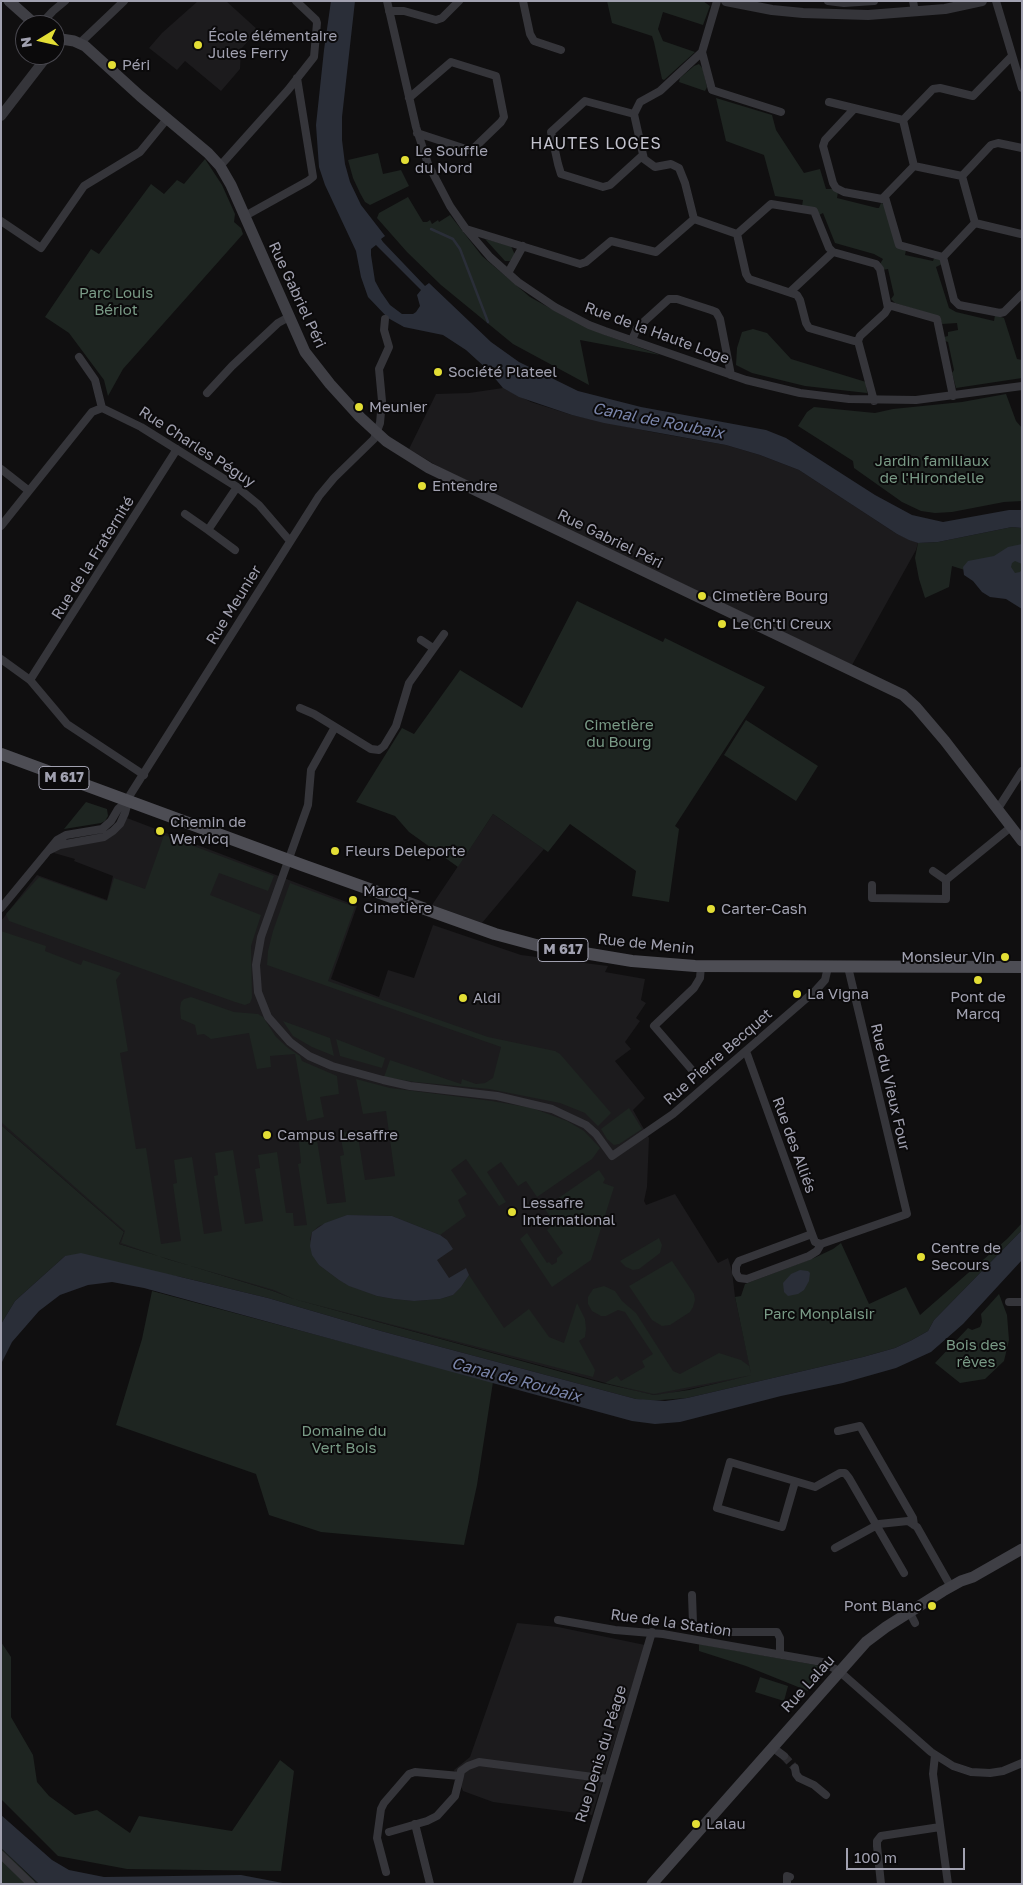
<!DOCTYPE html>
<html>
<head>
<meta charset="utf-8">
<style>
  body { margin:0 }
  #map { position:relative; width:1023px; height:1885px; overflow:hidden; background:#100f10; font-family:"Golos Text",sans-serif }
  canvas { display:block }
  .frame { position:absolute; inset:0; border:2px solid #a1a1b0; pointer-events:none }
  .north { position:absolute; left:15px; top:15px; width:50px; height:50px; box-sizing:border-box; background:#0b0a0b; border:1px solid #47464d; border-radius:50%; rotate:261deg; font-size:14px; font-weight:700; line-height:20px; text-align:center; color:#a1a1b0 }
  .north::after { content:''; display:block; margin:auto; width:18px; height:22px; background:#e3de35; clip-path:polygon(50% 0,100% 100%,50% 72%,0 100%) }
  .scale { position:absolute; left:846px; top:1848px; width:119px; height:22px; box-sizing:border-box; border:2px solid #a1a1b0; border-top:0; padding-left:6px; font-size:15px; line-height:18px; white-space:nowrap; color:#a1a1b0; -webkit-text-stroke:4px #0b0a0b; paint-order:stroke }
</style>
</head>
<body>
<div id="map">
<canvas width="1023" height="1885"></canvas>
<div class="frame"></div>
<div class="north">N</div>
<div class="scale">100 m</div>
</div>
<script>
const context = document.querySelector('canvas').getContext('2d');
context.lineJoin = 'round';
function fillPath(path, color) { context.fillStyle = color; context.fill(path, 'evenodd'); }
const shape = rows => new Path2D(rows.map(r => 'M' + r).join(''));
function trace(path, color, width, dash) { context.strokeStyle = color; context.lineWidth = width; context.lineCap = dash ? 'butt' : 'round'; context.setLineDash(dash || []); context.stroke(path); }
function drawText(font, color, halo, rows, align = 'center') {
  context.font = font + ' "Golos Text",sans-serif'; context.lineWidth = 4; context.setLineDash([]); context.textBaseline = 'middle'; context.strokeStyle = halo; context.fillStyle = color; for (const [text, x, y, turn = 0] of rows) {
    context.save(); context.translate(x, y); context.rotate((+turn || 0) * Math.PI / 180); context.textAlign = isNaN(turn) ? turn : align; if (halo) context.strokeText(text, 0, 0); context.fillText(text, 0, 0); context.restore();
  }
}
fillPath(shape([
  [198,1,226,1,258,30,241,49,240,69,221,91,185,61,177,70,149,48,162,33],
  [503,388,531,402,572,415,652,432,726,445,760,455,799,470,897,534,918,543,916,550,852,665,439,467,409,449,436,394,469,393],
  [493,814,544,849,482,923,432,905],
  [127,818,357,906,331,979,379,997,388,970,414,978,433,925,521,955,608,966,605,972,645,979,641,1000,646,1003,636,1018,640,1021,625,1042,631,1049,615,1061,645,1098,633,1110,649,1138,647,1187,644,1201,646,1205,675,1194,718,1263,728,1258,732,1271,735,1297,752,1376,666,1394,654,1395,639,1392,293,1299,273,1291,119,1244,124,1232,1,1125,1,921,37,875,107,900,113,876,74,861,75,859,54,853,56,848,102,840],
  [517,1623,558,1627,645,1645,592,1815,493,1802,463,1791,454,1770,470,1757]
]), '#1c1b1d');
fillPath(shape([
  [607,1,703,1,710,6,703,25,663,12,658,29,663,41,695,52,664,80,662,79,654,42,652,36,612,23],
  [699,64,703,69,707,87,705,91,679,82,680,78,694,66],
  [716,98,772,115,776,130,804,173,820,169,826,189,833,189,838,192,837,198,877,208,879,208,881,203,884,204,898,248,906,250,905,255,933,261,935,256,939,258,942,264,936,267,949,308,956,312,994,321,995,315,1004,318,1017,359,1022,360,1022,378,956,388,952,373,954,370,948,342,945,341,944,337,948,336,948,332,958,330,957,323,942,324,940,317,895,303,891,299,894,295,888,269,882,270,880,264,883,259,874,254,835,243,823,213,819,215,802,206,803,200,775,196,764,155,726,141],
  [378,153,383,174,401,170,409,186,370,205,365,202,360,193,353,178,348,160],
  [205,159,222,185,235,214,234,222,241,228,243,234,123,369,108,396,104,380,69,333,45,317,91,249,99,254,151,184,164,194,177,180,184,184],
  [408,197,423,222,427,222,430,220,432,224,438,220,439,222,450,215,482,256,530,297,564,316,600,333,660,355,580,340,589,385,513,344,441,285,407,252,377,218,379,213],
  [485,239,511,246,515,255,510,261,505,261],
  [753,329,767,333,791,359,866,382,867,393,805,386,752,373,736,365,737,348,742,332],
  [1006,394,1016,421,1022,428,1022,501,1004,502,952,512,935,513,921,511,902,502,854,468,853,461,798,426,807,412,814,407,875,413,893,409,962,402],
  [1012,527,1022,528,1022,588,952,566,949,587,925,598,919,579,915,558,918,543,938,542],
  [577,601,663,642,665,638,765,687,675,826,679,829,669,902,632,896,636,871,570,824,548,852,493,814,458,867,409,832,395,816,356,802,402,728,414,734,460,670,522,708],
  [746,720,818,766,796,801,724,755],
  [86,802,107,809,108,816,105,821,101,823,64,829],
  [164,835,274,876,268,891,219,873,210,895,261,915,251,946,252,998,250,1003,245,1005,235,1002,9,921,6,914,39,877,107,901,114,878,145,889],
  [290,883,355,907,328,981,488,1037,555,1051,560,1054,611,1113,598,1126,585,1113,560,1103,489,1089,415,1082,384,1077,390,1060,461,1084,462,1079,476,1084,485,1083,493,1078,501,1047,267,965,268,951,273,931],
  [1,931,46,946,45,951,81,965,83,960,121,973,116,980,128,1051,120,1053,136,1149,146,1148,161,1244,181,1241,173,1184,177,1183,174,1160,192,1157,204,1234,222,1231,214,1176,218,1175,215,1153,233,1150,245,1224,263,1221,255,1169,260,1168,258,1155,277,1152,286,1213,293,1213,294,1226,307,1225,298,1164,301,1163,299,1142,317,1140,327,1204,346,1202,340,1156,344,1155,340,1133,357,1130,365,1180,395,1176,386,1111,363,1114,356,1079,390,1088,492,1101,532,1108,567,1121,584,1131,600,1148,592,1159,537,1197,526,1181,518,1186,501,1162,487,1172,506,1202,499,1206,466,1159,451,1170,467,1194,458,1200,466,1216,440,1235,392,1216,347,1215,319,1226,312,1232,310,1239,319,1265,339,1280,350,1286,377,1296,394,1299,414,1301,440,1299,453,1295,461,1287,469,1275,504,1328,529,1309,549,1337,564,1343,577,1303,585,1319,586,1329,585,1337,579,1341,595,1370,593,1377,294,1299,274,1290,167,1259,121,1243,125,1231,1,1122],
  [191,997,234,1012,258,1014,263,1017,276,1037,288,1048,300,1056,302,1061,337,1076,339,1094,320,1097,324,1117,307,1121,295,1054,270,1056,271,1067,257,1069,249,1033,211,1039,204,1034,197,1035,195,1025,181,1019,180,1008,181,1002,184,999],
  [283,1021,330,1038,334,1056,312,1047,293,1036],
  [336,1039,385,1058,382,1068,340,1056],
  [629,1108,642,1129,619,1144,614,1145,607,1139,601,1129],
  [1,1125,124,1232,119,1244,273,1291,294,1299,602,1383,654,1395,689,1390,752,1375,654,1394,605,1383,617,1376,621,1381,645,1367,642,1361,653,1354,625,1312,618,1310,606,1316,601,1316,592,1311,588,1304,588,1297,593,1289,604,1286,615,1291,622,1301,636,1313,673,1371,680,1374,719,1353,741,1360,749,1366,751,1374,735,1297,741,1296,745,1284,814,1258,833,1249,841,1243,869,1304,906,1287,920,1315,1007,1239,1022,1223,1022,1230,934,1320,928,1331,912,1340,895,1348,863,1357,687,1398,649,1401,636,1399,381,1331,268,1298,181,1277,65,1256,15,1301,1,1324],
  [599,1170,605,1179,603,1183,614,1187,591,1260,552,1287,520,1239,527,1233,547,1263,549,1262,552,1265,557,1262,557,1258,563,1253,547,1230,555,1223,544,1208],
  [659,1238,662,1245,660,1253,639,1269,633,1270,626,1267,620,1261],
  [672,1261,694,1294,695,1300,693,1307,690,1312,670,1325,662,1326,652,1320,629,1286],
  [152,1291,493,1382,477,1485,464,1545,321,1532,269,1515,256,1474,116,1425,142,1339],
  [999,1294,1007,1315,1009,1340,1004,1361,985,1379,960,1383,935,1363,968,1328,972,1330,980,1327,982,1322,981,1314],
  [1,1642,11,1657,11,1717,33,1755,37,1782,49,1796,75,1815,97,1810,130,1833,139,1816,232,1831,280,1760,294,1771,281,1871,127,1869,58,1856,1,1799],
  [699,1644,816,1665,822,1668,823,1673,808,1691,746,1666,699,1651],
  [760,1677,788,1686,784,1701,755,1692],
  [1,1848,35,1881,39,1884,1,1884]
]), '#1e2521');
fillPath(shape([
  [331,1,355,1,342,117,342,140,345,164,350,182,361,205,385,236,381,239,383,242,425,286,429,283,491,342,519,362,578,391,641,407,766,430,786,438,875,495,912,515,943,522,1009,510,1022,510,1022,528,1012,527,938,542,918,543,909,540,897,534,799,470,760,455,726,445,604,423,572,415,519,397,503,388,488,370,466,350,443,335,404,327,388,318,368,297,361,277,356,251,325,185,319,167,316,125,324,50],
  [376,245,421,290,417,295,420,306,416,312,413,314,402,314,390,305,381,292,375,281,371,255,371,249],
  [1022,544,1022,564,1015,561,1012,563,1011,567,1015,573,1020,572,1022,569,1022,609,1006,599,990,597,982,592,973,581,964,575,963,567,968,561,994,556,1008,547],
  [347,1215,392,1216,440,1235,447,1240,453,1249,437,1260,449,1278,466,1268,469,1275,461,1287,453,1295,440,1299,414,1301,394,1299,377,1296,349,1286,339,1280,319,1265,312,1255,310,1246,312,1232,325,1223],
  [1022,1230,1022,1260,963,1324,931,1352,896,1368,843,1383,781,1396,680,1422,655,1424,632,1421,144,1288,112,1282,88,1285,60,1295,39,1311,12,1342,1,1364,1,1324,15,1301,65,1256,81,1253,268,1298,381,1331,636,1399,665,1401,687,1398,863,1357,895,1348,912,1340,928,1331,934,1320],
  [800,1270,808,1271,810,1273,809,1281,804,1290,798,1294,788,1296,784,1292,783,1283,791,1274],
  [1,1815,52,1860,69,1870,104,1877,241,1875,288,1884,39,1884,1,1848]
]), '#2a2e38');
trace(shape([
  [431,229,453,239,460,249,488,322]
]), '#2a2e38', 2.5);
trace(shape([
  [784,1756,795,1768]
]), '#2d2c30', 8, [8, 4]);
trace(shape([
  [387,1,416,127,428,164,450,206,466,229,490,257,518,282,555,307,589,325,605,331,746,380,800,393,849,399,916,400,1022,386],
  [523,1,530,34,534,41,561,50],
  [828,1,844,3,874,1],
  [913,1,915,12],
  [996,1,1022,88],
  [389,11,404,11,436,20,442,18,459,1],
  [40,25,53,11,65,1],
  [80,43,124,1],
  [702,52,712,90,781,112],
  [409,98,451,62,496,76,504,117,501,122,473,149,469,150,417,133],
  [829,102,903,120],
  [854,109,825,140,823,146,833,183,836,188,844,192,882,199,914,166],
  [634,114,644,159,655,167,671,164,679,168,685,183,694,219,737,234,746,274,749,279,797,295,800,300,806,323,809,328,854,341,858,341,874,401],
  [634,114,585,101,551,132,558,164,561,174,603,187,610,185,643,155],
  [634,114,640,102,660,91,702,52,717,1],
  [903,120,914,166,962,176,991,145,998,143,1022,148],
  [903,120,933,89,940,88,973,96,1012,56],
  [220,166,288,90,314,57,317,23,316,20,296,1],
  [962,176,975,223],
  [885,197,899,245,943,257],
  [245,216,308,181,313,177,297,78],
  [1,221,41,248,84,186,140,152,167,119],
  [466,229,580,264,586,262,611,241,656,252,694,219],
  [737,234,771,204,814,211,829,248,833,252,790,292],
  [1021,234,975,223,943,257,954,300,959,305,1000,313,1004,312,1022,294],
  [833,252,876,264,880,269,888,308,885,313,860,336,858,341],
  [508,273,523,246],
  [888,305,937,319,953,396],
  [632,340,637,328,669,299,677,299,711,310,716,312,720,319,731,375],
  [79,357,95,380,102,408],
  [207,393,232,366,278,323,289,317],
  [102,408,141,427,237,487,259,505,290,541],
  [1,469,29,491],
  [185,514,208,530,237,487],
  [1,526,92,412,102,408],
  [208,530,235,550],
  [421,640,433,648],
  [1,659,30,680,67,724,144,775],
  [30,680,177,449],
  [300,708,314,714,371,749,379,750,384,746,396,726,409,683,444,634],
  [335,727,311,770,308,805,261,937,256,965,258,992,268,1017,290,1042,309,1056,332,1066,383,1080,410,1086,497,1096,552,1109,586,1125,596,1134,612,1156,673,1114,816,990,825,980,828,967],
  [997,810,1022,771],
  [50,850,60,845,104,837,113,831,120,824,125,813,130,795,319,496,334,478,374,439,380,423,382,401,379,369,389,347,384,330,385,319],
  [933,871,946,880,1011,827],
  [872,885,872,898,946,899,946,880],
  [1,908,57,840,66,835,102,829,111,821,118,809,127,801],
  [746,1051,812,1234,815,1242,821,1244],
  [692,1070,654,1026,694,988,700,978,701,966],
  [812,1234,739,1261,736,1266,736,1273,739,1278,747,1279,809,1256,817,1251,821,1244],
  [821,1244,907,1214,848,967],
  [1009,1302,1022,1302],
  [838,1431,860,1426,913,1518,914,1525],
  [795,1482,782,1527,717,1508,730,1462,815,1487,840,1473,845,1473,849,1478,904,1573],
  [835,1548,879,1524,908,1521,917,1527,951,1587],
  [692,1595,693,1623,696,1627,718,1632,777,1632,780,1638,780,1654],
  [910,1613,915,1623],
  [558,1620,615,1630,663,1634,822,1662,839,1671,931,1752,953,1766,971,1772,990,1773,1003,1771,1022,1763],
  [772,1747,784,1756],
  [935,1755,933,1774,948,1884],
  [795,1768,796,1774,799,1778,814,1785,826,1795],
  [415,1824,430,1884],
  [389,1832,427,1821,437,1816,455,1796,460,1776],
  [1,1855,31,1884],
  [386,1872,377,1838,381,1809,384,1803,409,1774,415,1772,460,1776,461,1771,468,1766,479,1762,608,1779],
  [577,1884,652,1632],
  [787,1884,787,1876,790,1877],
  [881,1884,877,1846,877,1841,881,1836,940,1827]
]), '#35353a', 8);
trace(shape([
  [726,1,772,10,803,13,868,15,945,9,982,1],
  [1,116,48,55]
]), '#35353a', 10);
trace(shape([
  [9,1,36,25],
  [55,38,74,41,85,46,140,96,208,153,220,166,231,185,305,352,330,384,360,417,386,441,429,468,903,695,916,707,945,741,1022,841],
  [652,1884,866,1642,886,1627,943,1591,961,1581,973,1577,1022,1549]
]), '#3f3f45', 11);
trace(shape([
  [1,754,302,865,495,934,536,945,632,961,695,966,1022,967]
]), '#4d4d54', 12);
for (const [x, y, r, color] of [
  [198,45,5,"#e3de35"],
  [112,65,5,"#e3de35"],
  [405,160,5,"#e3de35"],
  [438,372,5,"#e3de35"],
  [359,407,5,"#e3de35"],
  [422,486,5,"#e3de35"],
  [702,596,5,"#e3de35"],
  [722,624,5,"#e3de35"],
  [160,831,5,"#e3de35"],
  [335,851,5,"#e3de35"],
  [353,900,5,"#e3de35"],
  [711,909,5,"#e3de35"],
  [1005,957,5,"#e3de35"],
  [978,980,5,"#e3de35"],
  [797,994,5,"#e3de35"],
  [463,998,5,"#e3de35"],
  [267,1135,5,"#e3de35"],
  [512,1212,5,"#e3de35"],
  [921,1257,5,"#e3de35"],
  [932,1606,5,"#e3de35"],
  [696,1824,5,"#e3de35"]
]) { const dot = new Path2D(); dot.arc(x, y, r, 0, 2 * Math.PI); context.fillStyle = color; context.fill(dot); trace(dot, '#0b0a0b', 2); }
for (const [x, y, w] of [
  [64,778,50],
  [563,950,50]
]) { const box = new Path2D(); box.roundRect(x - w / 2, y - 11.5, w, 23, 4); context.fillStyle = '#0b0a0b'; context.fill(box); trace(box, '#a1a1b0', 1); }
drawText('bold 14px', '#a1a1b0', null, [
  ["M 617",64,778],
  ["M 617",563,950]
]);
drawText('15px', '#a1a1b0', '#0b0a0b', [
  ["École élémentaire",208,36],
  ["Jules Ferry",208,53],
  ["Péri",122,65],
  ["Le Souffle",415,151],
  ["du Nord",415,168],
  ["Société Plateel",448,372],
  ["Meunier",369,407],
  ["Entendre",432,486],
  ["Cimetière Bourg",712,596],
  ["Le Ch'ti Creux",732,624],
  ["Chemin de",170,822],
  ["Wervicq",170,839],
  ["Fleurs Deleporte",345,851],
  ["Marcq –",363,891],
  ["Cimetière",363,908],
  ["Carter-Cash",721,909],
  ["Monsieur Vin",995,957,"right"],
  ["La Vigna",807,994],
  ["Pont de",978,997,"center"],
  ["Marcq",978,1014,"center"],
  ["Aldi",473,998],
  ["Campus Lesaffre",277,1135],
  ["Lessafre",522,1203],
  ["International",522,1220],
  ["Centre de",931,1248],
  ["Secours",931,1265],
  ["Pont Blanc",922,1606,"right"],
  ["Lalau",706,1824]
], 'left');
drawText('15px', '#799a86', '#0b0a0b', [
  ["Parc Louis",116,293],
  ["Bériot",116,310],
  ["Jardin familiaux",932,461],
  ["de l'Hirondelle",932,478],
  ["Cimetière",619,725],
  ["du Bourg",619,742],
  ["Parc Monplaisir",819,1314],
  ["Bois des",976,1345],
  ["rêves",976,1362],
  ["Domaine du",344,1431],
  ["Vert Bois",344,1448]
]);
drawText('15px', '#a1a1b0', '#0b0a0b', [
  ["Rue Gabriel Péri",297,295,65],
  ["Rue de la Haute Loge",657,333,20],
  ["Rue Charles Péguy",197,447,33],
  ["Rue Gabriel Péri",610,539,26],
  ["Rue de la Fraternité",93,558,-58],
  ["Rue Meunier",234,605,-58],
  ["Rue de Menin",646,944,6],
  ["Rue Pierre Becquet",718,1057,-41],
  ["Rue du Vieux Four",890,1087,77],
  ["Rue des Alliés",794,1145,70],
  ["Rue de la Station",671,1623,8],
  ["Rue Lalau",808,1684,-48],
  ["Rue Denis du Péage",601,1754,-73]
]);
context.letterSpacing = '1px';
drawText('16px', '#c2c2cd', '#0b0a0b', [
  ["HAUTES LOGES",596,144]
]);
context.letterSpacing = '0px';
drawText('italic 16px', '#7a85aa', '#0b0a0b', [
  ["Canal de Roubaix",658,421,11],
  ["Canal de Roubaix",516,1380,15]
]);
</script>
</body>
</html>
